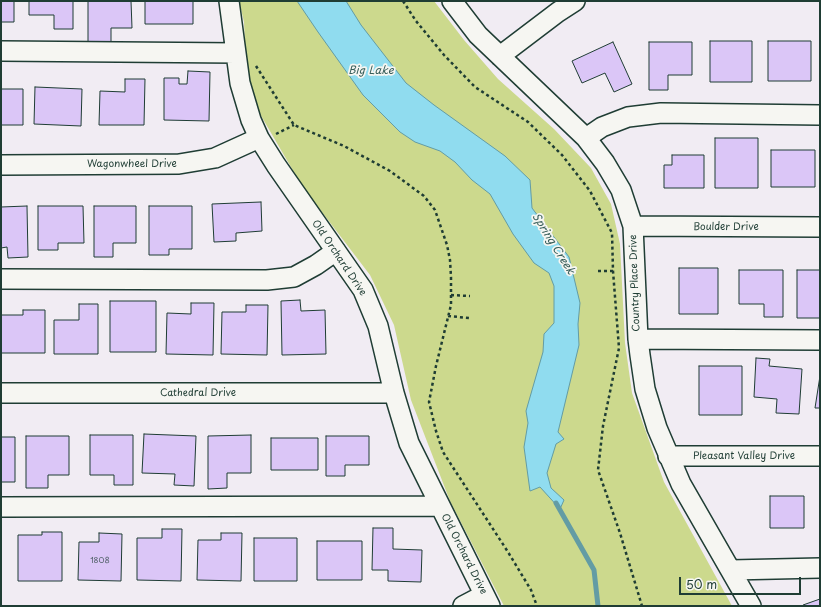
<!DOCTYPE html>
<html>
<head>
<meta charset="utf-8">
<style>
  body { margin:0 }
  #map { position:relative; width:821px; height:607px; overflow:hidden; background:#f1ecf3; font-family:"Playpen Sans",sans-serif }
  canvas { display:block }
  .frame { position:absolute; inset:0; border:2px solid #1f3d34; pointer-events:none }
  .scale { position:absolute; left:679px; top:577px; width:122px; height:18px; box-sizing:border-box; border:2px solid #1f3d34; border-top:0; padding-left:5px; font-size:12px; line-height:14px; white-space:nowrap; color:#1f3d34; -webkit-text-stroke:3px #f6f6f2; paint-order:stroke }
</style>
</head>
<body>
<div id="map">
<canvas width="821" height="607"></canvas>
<div class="frame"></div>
<div class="scale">50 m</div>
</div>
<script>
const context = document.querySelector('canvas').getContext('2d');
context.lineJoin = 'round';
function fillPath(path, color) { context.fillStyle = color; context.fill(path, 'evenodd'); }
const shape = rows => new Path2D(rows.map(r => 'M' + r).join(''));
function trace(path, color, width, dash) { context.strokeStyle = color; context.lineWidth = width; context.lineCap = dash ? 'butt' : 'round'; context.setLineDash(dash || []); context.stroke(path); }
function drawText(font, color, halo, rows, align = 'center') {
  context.font = font + ' "Playpen Sans",sans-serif'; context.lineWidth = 3.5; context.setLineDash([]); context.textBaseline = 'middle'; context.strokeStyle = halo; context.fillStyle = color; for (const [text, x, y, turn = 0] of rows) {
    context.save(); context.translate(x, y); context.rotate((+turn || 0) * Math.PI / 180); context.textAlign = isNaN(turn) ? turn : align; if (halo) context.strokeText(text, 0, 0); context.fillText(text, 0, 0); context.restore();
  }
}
fillPath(shape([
  [239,1,434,1,464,40,498,79,554,129,591,168,611,204,620,244,625,343,632,393,664,482,732,606,504,606,450,501,411,400,394,325,370,275,302,186,260,114,246,67,244,22]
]), '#ccd98d');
const water = shape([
  [297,1,346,1,361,25,406,83,434,105,505,156,530,180,532,208,569,257,580,303,578,324,579,345,558,432,564,439,556,444,547,473,551,488,564,500,560,509,540,487,530,491,524,447,528,423,526,411,543,352,544,334,554,323,554,286,549,273,534,263,513,234,490,194,472,180,455,162,440,151,415,142,400,132,363,95,318,32,297,1]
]);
fillPath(water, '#90dcef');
trace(water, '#639ca4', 1);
trace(shape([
  [556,503,594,570,598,606]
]), '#639ca4', 5);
const building = shape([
  [1,1,14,1,14,22,1,22,1,1],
  [29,1,73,1,73,29,54,29,54,15,29,15,29,1],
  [88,1,131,1,132,28,111,28,111,45,88,45,88,1],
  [145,1,193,1,193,24,145,24,145,1],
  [710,41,752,41,752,82,710,82,710,41],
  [768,41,811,41,811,81,768,81,768,41],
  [613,42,632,84,614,92,605,73,582,83,572,61,613,42],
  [649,42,692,42,692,75,668,75,668,90,649,90,649,42],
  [188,71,210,72,209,121,164,120,164,78,179,78,179,84,187,84,188,71],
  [125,79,145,79,144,125,99,125,100,91,125,92,125,79],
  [35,87,82,89,81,126,34,124,35,87],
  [1,89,23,89,23,125,1,125,1,89],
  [715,138,758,138,758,188,715,188,715,138],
  [771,150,815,150,815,187,771,187,771,150],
  [672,155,704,155,704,188,664,188,664,165,672,165,672,155],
  [261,202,262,231,236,233,236,241,214,242,212,204,261,202],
  [27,206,28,257,8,258,7,247,1,248,1,207,27,206],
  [38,206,83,206,84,243,58,243,58,250,38,250,38,206],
  [94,206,136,206,136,243,113,243,113,257,94,257,94,206],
  [149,206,192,206,192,249,169,249,169,255,149,255,149,206],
  [679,268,718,268,718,314,679,314,679,268],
  [739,270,783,270,783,317,764,317,764,304,739,304,739,270],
  [797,270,820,270,820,318,797,318,797,270],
  [300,300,301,311,325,310,326,354,282,355,281,301,300,300],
  [110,301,156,301,156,352,110,352,110,301],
  [191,303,214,303,213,355,166,354,167,313,191,314,191,303],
  [79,304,98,304,98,354,54,354,54,320,79,320,79,304],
  [246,305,268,305,267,355,221,354,222,312,246,312,246,305],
  [23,310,45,310,45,353,1,353,1,315,23,315,23,310],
  [756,358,770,359,769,366,802,369,799,414,776,413,777,399,754,397,756,358],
  [699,366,742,366,742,415,699,415,699,366],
  [820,376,820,408,815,408,820,376],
  [144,434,196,436,194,486,174,485,175,474,142,473,144,434],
  [90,435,133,435,133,485,114,485,114,475,90,475,90,435],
  [251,435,251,473,227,473,227,488,208,489,208,436,251,435],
  [26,436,69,436,69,475,48,475,48,488,26,488,26,436],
  [326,436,369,436,369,465,345,465,345,476,326,476,326,436],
  [1,437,15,437,15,482,1,482,1,437],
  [271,438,318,438,318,470,271,470,271,438],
  [770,496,804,496,804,528,770,528,770,496],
  [373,528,393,528,393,549,422,550,421,582,388,581,388,570,372,570,373,528],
  [162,529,182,529,181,581,137,580,137,538,162,538,162,529],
  [42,532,62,532,62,581,18,581,18,535,42,535,42,532],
  [99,533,122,534,121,581,78,580,79,542,99,542,99,533],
  [221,533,242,533,241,581,197,580,198,540,221,540,221,533],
  [254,538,297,538,297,581,254,581,254,538],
  [317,541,362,541,362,580,317,580,317,541],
  [820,599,820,606,804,606,803,605,820,599]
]);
fillPath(building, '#dbc6f7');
trace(building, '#1f3d34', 1);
const minor = shape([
  [229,1,240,83,251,120,259,138,276,165,363,290,378,326,394,393,409,443,490,606],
  [452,1,478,35,586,138,605,163,621,190,633,226,638,339,640,355,645,389,657,428,681,484,751,606],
  [1,51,236,53],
  [500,56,558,12,575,1],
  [586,138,602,127,628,117,661,113,820,115],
  [1,165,179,164,215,158,259,138],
  [633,226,820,227],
  [1,279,267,280,294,277,316,265,336,251],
  [638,339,820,340],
  [1,393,394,393],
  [668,456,820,456],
  [1,507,439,506],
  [731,570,820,568],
  [463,606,484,595]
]);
trace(minor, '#1f3d34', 22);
trace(shape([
  [403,1,416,21,444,55,475,87,528,122,562,155,590,191,612,233,613,271,619,348,603,426,598,470,620,533,642,606],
  [256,66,294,125,344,146,390,171,424,196,435,210,447,245,450,260,451,277,451,305,436,366,429,402,436,431,443,452,508,552,531,590,537,606],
  [276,134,294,125],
  [598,271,613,271],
  [451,295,470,296],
  [448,316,469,318]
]), '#1f3d34', 2.5, [3, 3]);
trace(minor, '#f6f6f2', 19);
drawText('8px', '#4e5f65', null, [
  ["1808",100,561]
]);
drawText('10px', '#1f3d34', '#f6f6f2', [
  ["Wagonwheel Drive",132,164],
  ["Boulder Drive",726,227],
  ["Old Orchard Drive",339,258,56],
  ["Country Place Drive",635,283,-92],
  ["Cathedral Drive",198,393],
  ["Pleasant Valley Drive",744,456],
  ["Old Orchard Drive",464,554,63]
]);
drawText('italic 11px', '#365d59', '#f6f6f2', [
  ["Big Lake",371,71],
  ["Spring Creek",553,244,58]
]);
</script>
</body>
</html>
